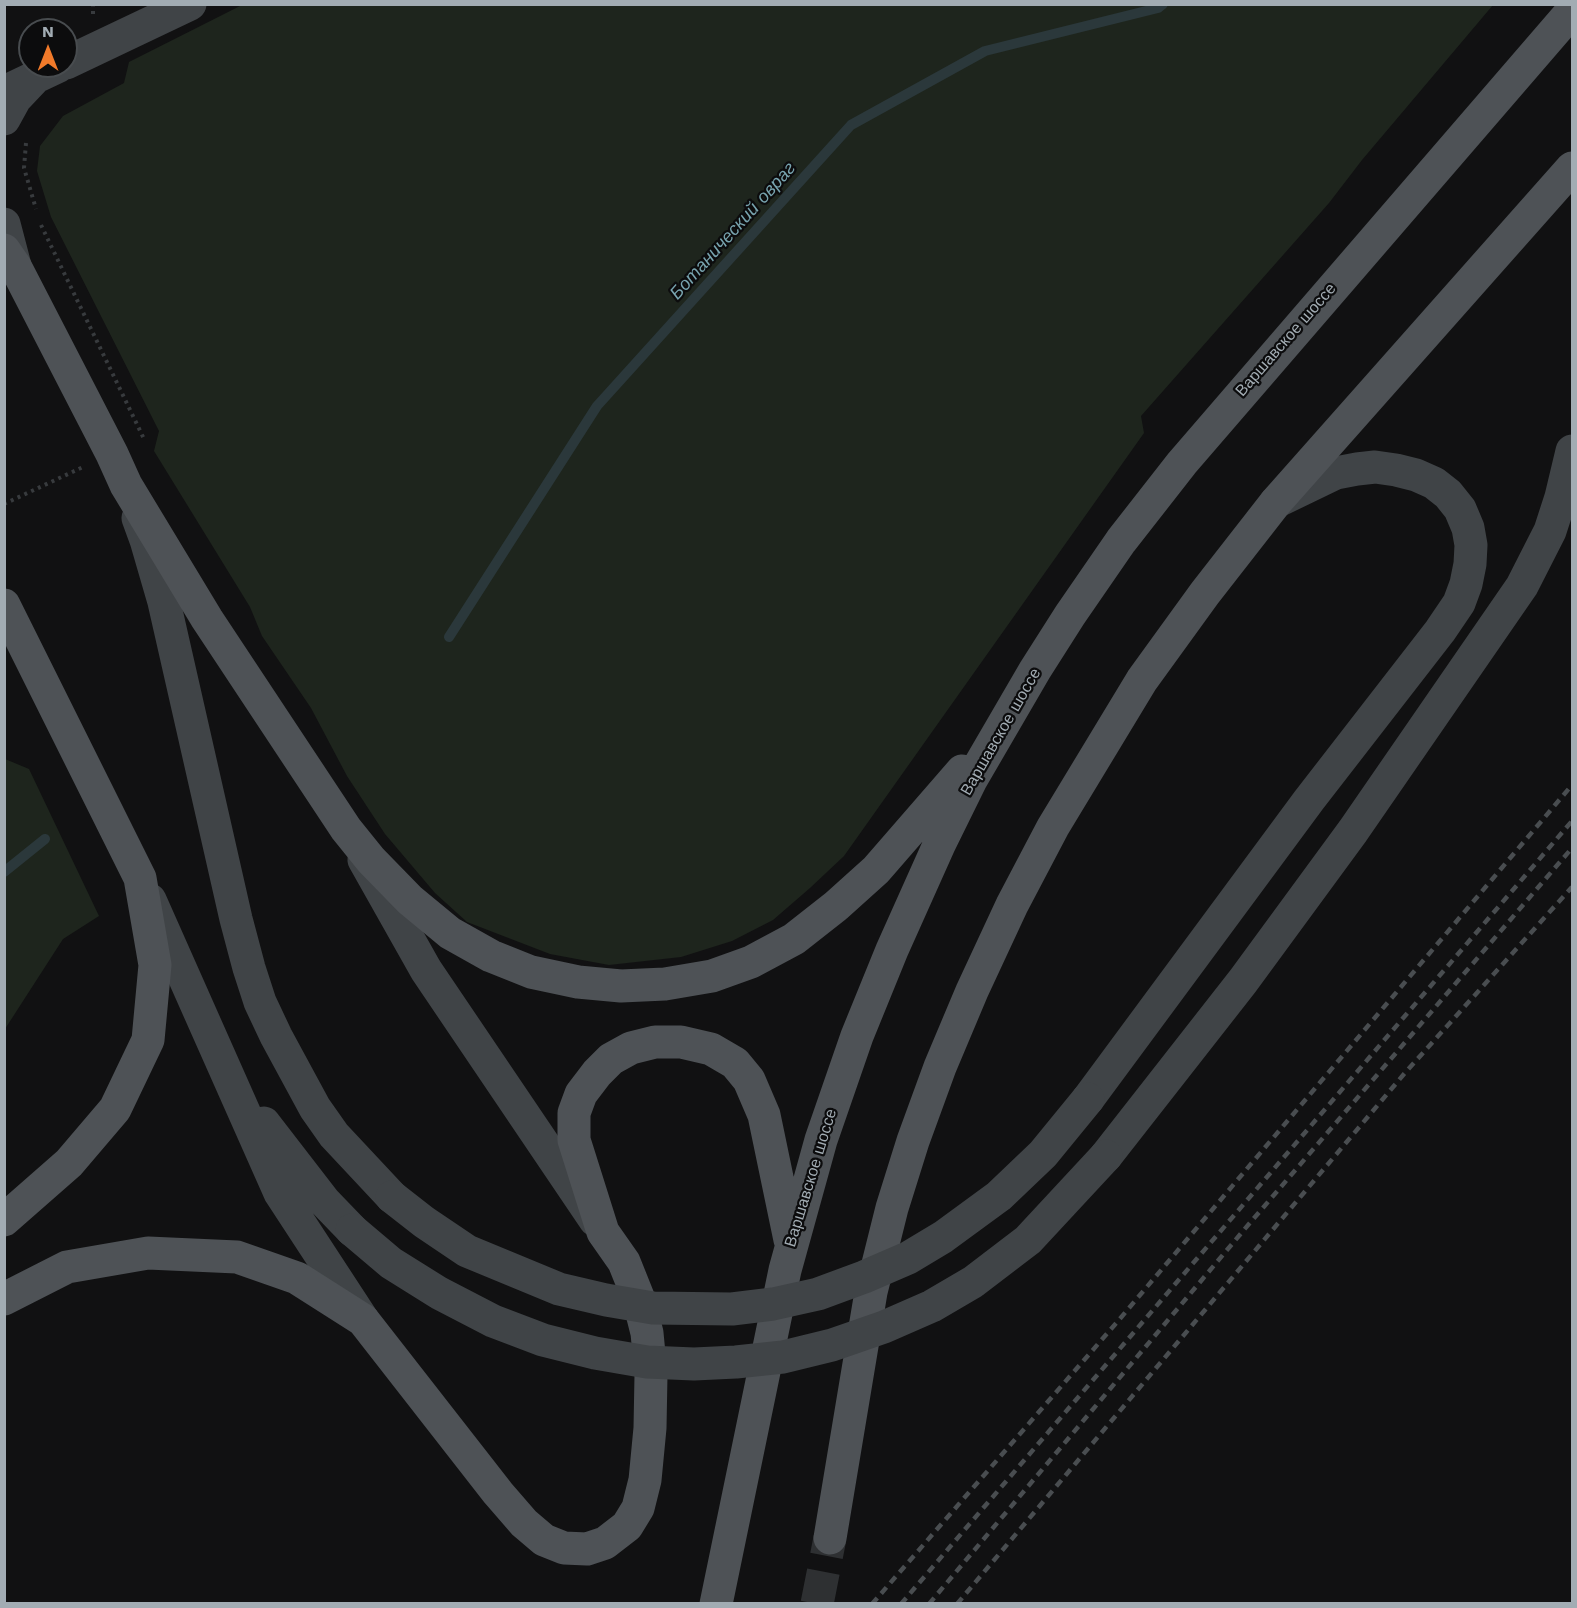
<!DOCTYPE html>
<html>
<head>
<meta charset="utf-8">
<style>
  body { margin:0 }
  #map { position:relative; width:1577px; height:1608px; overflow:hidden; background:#111112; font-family:"Work Sans",sans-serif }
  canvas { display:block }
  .frame { position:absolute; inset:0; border:6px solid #a2acb3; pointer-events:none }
  .north { position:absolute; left:18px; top:18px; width:60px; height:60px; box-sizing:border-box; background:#0c0c0d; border:2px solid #484c4f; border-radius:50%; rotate:0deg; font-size:16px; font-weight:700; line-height:24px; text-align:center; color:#a2acb3 }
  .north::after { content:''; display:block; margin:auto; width:21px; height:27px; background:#f17a2a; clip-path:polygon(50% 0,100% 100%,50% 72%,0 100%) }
</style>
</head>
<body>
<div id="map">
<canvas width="1577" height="1608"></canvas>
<div class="frame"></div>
<div class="north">N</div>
</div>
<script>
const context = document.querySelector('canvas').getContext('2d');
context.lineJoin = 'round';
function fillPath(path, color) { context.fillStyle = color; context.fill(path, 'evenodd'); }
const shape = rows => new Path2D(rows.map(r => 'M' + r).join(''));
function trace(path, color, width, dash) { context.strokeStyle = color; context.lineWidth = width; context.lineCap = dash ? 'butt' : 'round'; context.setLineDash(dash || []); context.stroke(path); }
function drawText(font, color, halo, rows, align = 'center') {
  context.font = font + ' "Work Sans",sans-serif'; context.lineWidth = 4.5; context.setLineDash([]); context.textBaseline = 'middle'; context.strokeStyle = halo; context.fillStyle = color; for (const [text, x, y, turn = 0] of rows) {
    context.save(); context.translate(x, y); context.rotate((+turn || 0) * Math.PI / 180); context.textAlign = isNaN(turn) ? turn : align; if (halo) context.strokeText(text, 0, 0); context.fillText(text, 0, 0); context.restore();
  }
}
fillPath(shape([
  [242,5,242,4,1493,5,1362,160,1329,203,1141,416,1144,433,844,856,810,888,773,920,732,941,681,957,609,965,550,954,467,922,435,893,385,834,347,776,311,708,262,636,250,607,154,451,159,431,51,217,37,171,40,146,63,116,124,83,129,62],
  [5,759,29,769,99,916,63,939,5,1029]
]), '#1e251d');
trace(shape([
  [449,637,597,406,851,125,985,51,1158,8,1163,4],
  [4,872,45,839]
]), '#2b383b', 10);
trace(shape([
  [817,1604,830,1538]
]), '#2e3032', 33, [33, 16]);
trace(shape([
  [93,14,93,4],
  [26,143,24,168,36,209],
  [41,225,144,439],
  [4,504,83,467]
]), '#383b3e', 4, [3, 4.5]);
trace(shape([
  [66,63,190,4],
  [4,92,59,66],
  [4,119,15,99,33,80],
  [4,224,15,266],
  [138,518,146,540,164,602,236,919,249,968,260,1002,276,1036,315,1108,334,1135,392,1197],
  [364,860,426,970,595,1220],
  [150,900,280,1193,363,1320],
  [1088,1099,1309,800,1440,631,1459,603,1466,584,1470,564,1471,545,1468,528,1460,509,1448,494,1434,483,1416,475,1396,470,1375,467,1357,469,1336,473,1276,502],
  [264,1123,325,1202,352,1230],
  [1106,1156,1243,981,1353,831,1522,586,1550,531,1561,497,1572,451]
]), '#404447', 33);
trace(shape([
  [4,250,15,266,112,454,126,485,207,619,346,829,371,860,410,900,450,933,491,956,531,972,578,982,621,986,665,984,712,976,751,962,794,939,836,906,876,870,962,771],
  [4,605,140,878,155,965,148,1040,115,1109,69,1163,4,1220],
  [4,1299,67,1267,148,1253,237,1257,297,1278,363,1320,498,1493,524,1523,544,1540,564,1548,587,1549,605,1543,627,1526,638,1508,645,1480,650,1428,651,1375,647,1333,638,1297,624,1262,603,1232,574,1140,574,1113,581,1094,597,1073,611,1059,631,1048,655,1042,681,1042,711,1049,735,1063,749,1080,764,1115,790,1240],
  [830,1538,871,1292,892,1208,913,1141,940,1067,972,991,1012,905,1053,827,1142,680,1205,593,1276,502,1572,168],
  [716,1604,785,1270,821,1140,857,1036,892,950,939,845,971,780,1035,670,1070,615,1121,541,1182,463,1572,11]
]), '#4e5256', 33);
trace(shape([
  [872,1604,1118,1321,1572,785],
  [901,1604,1572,821],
  [929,1604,1243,1231,1572,848],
  [957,1604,1404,1074,1572,887]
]), '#494d50', 4.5, [8, 6]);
trace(shape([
  [392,1197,424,1222,467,1251,559,1289,606,1300,653,1308,732,1309,773,1304,818,1294,864,1277,908,1258,943,1237,999,1196,1043,1154,1088,1099],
  [352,1230,391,1263,439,1293,493,1321,543,1340,595,1353,647,1362,694,1364,736,1362,783,1357,832,1345,884,1327,932,1306,973,1282,1028,1240,1106,1156]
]), '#404447', 33);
drawText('16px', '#a2acb3', '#0c0c0d', [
  ["Варшавское шоссе",1286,340,-49],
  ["Варшавское шоссе",1001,732,-60],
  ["Варшавское шоссе",811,1178,-73]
]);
drawText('italic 18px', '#78a4af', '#0c0c0d', [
  ["Ботанический овраг",733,231,-48]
]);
</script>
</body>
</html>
